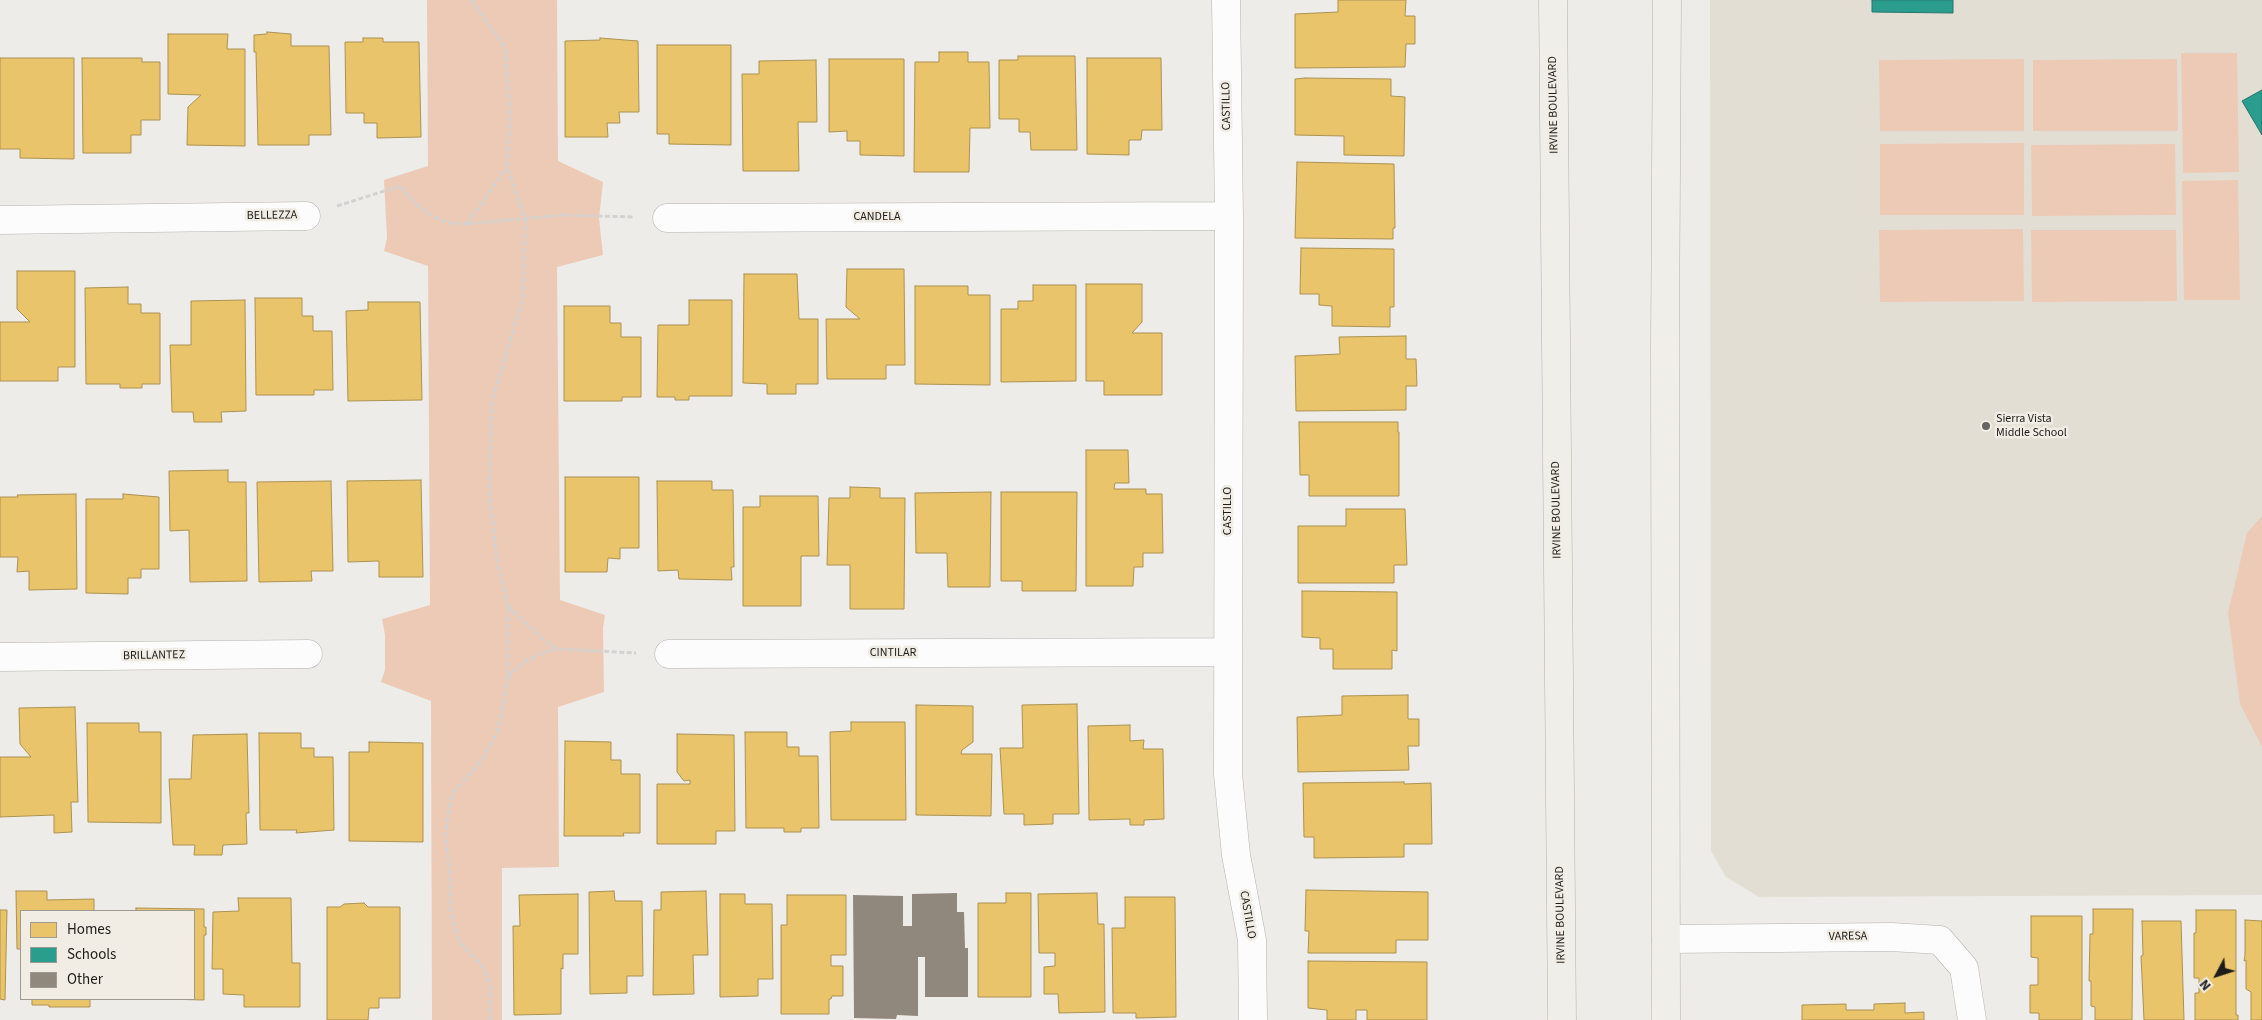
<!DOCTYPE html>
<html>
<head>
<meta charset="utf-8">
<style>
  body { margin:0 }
  #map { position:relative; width:2262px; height:1020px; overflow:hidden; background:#eeece8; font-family:"Source Sans 3",sans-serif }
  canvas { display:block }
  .legend { position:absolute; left:20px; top:910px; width:175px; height:90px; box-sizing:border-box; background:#f1ede5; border:1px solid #9d9993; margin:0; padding:6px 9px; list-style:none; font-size:15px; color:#1e1c19 }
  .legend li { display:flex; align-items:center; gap:10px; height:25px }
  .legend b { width:25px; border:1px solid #9d9993 }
  .north { position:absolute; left:2192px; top:950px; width:50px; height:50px; -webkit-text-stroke:4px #f1ede5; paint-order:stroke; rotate:230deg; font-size:14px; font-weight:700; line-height:20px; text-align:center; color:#1e1c19 }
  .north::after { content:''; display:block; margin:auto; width:18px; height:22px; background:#1e1c19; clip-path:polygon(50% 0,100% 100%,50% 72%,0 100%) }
</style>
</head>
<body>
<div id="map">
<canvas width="2262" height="1020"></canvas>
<ul class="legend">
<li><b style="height:14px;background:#e9c46a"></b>Homes</li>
<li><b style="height:14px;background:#2a9d8f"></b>Schools</li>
<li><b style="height:14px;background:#90887c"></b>Other</li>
</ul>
<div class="north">N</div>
</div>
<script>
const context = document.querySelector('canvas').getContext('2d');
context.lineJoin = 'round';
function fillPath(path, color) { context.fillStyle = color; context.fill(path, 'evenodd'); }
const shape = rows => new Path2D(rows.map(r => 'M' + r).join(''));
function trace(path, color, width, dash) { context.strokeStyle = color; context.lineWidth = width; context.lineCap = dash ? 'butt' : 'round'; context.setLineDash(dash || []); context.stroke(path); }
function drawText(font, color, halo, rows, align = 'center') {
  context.font = font + ' "Source Sans 3",sans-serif'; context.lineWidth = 5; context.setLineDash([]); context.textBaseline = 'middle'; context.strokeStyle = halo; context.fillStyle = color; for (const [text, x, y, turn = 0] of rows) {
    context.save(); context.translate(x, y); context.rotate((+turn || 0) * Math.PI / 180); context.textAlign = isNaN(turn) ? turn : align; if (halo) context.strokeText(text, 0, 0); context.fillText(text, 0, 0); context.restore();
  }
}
fillPath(shape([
  [1710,0,2262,0,2262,895,1759,897,1726,877,1711,851]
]), '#e3ded4');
fillPath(shape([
  [427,0,557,0,558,161,603,182,599,218,603,255,557,267,560,600,605,615,603,628,604,692,558,707,559,867,502,868,502,1020,432,1020,431,701,381,682,385,670,385,635,382,619,430,605,428,266,384,251,387,238,384,180,428,166],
  [2181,53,2237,53,2239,172,2183,173],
  [2024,59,2024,131,1880,131,1879,60],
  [2177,59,2178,131,2033,131,2033,60],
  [2024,143,2024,215,1880,215,1880,144],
  [2175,144,2176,215,2032,216,2031,145],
  [2238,180,2240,300,2184,300,2182,181],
  [2023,229,2024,301,1880,302,1879,230],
  [2031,230,2176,230,2177,301,2032,302],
  [2262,516,2262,747,2240,704,2228,613,2247,533]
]), '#edcab6');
const homes = shape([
  [1338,0,1406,0,1405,16,1415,16,1415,44,1406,44,1405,67,1295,68,1295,14,1338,12,1338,0],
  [267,32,291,34,291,46,329,46,331,135,309,135,309,145,258,145,256,52,254,52,254,35,267,34,267,32],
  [168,34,228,34,227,49,245,49,245,146,187,145,188,107,201,95,168,94,168,34],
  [363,38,383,38,383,42,419,42,421,137,377,138,377,123,364,123,364,113,346,113,345,42,363,42,363,38],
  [600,38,638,41,639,112,619,112,620,123,607,123,608,137,565,137,565,41,600,40,600,38],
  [657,45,731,45,731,145,669,144,669,134,657,134,657,45],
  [939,52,968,52,968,62,989,62,990,128,970,128,969,172,914,172,915,62,939,62,939,52],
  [1018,56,1075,56,1077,150,1031,150,1030,132,1019,132,1019,119,999,119,999,60,1018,60,1018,56],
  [0,58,74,58,74,159,20,158,20,149,0,149,0,58],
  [82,58,142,58,142,62,160,62,160,120,141,120,141,135,131,135,131,153,83,153,82,58],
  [1087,58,1161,58,1162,130,1142,130,1141,140,1129,140,1129,155,1087,154,1087,58],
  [829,59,904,59,904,156,860,155,860,141,847,141,847,131,829,132,829,59],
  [816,60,817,122,798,122,799,171,743,171,742,74,759,74,759,61,816,60],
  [1305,78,1391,79,1391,96,1405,97,1404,156,1344,155,1344,136,1295,135,1295,79,1305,78],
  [1297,162,1394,164,1395,228,1393,228,1393,239,1295,238,1297,162],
  [1301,248,1394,249,1394,307,1390,307,1390,327,1332,326,1332,306,1319,305,1319,294,1300,294,1301,248],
  [847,269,904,269,905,365,886,365,886,379,827,379,826,319,860,319,846,307,847,269],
  [17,271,75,271,75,367,58,367,58,381,0,381,0,322,30,322,17,309,17,271],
  [744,274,797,274,799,319,818,319,818,384,796,384,796,394,767,394,767,384,743,383,744,274],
  [1086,284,1142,284,1142,322,1132,333,1162,333,1162,395,1104,395,1104,381,1086,381,1086,284],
  [1033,285,1076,285,1076,381,1001,382,1001,309,1018,309,1018,301,1033,301,1033,285],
  [915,286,968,286,968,295,990,295,990,385,915,384,915,286],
  [128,287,128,304,141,304,141,313,160,313,160,384,142,384,142,388,120,388,120,384,86,384,85,288,128,287],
  [255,298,302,298,302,316,313,316,313,331,332,331,333,390,314,390,314,395,256,395,255,298],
  [245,300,246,411,221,412,222,422,194,422,193,412,172,412,170,345,191,345,191,301,245,300],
  [689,300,732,300,732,396,689,396,689,400,675,400,675,397,657,397,658,325,689,325,689,300],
  [368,302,420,302,422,400,348,401,346,311,368,310,368,302],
  [564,306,610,306,610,323,621,323,621,337,641,337,641,397,622,397,622,401,564,401,564,306],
  [1406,336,1406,359,1416,359,1417,386,1406,386,1406,410,1296,411,1295,356,1340,354,1339,337,1406,336],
  [1299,422,1398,422,1398,432,1399,432,1399,496,1309,496,1309,475,1300,475,1299,422],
  [1086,450,1128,450,1129,483,1115,483,1114,489,1146,489,1146,494,1162,494,1163,553,1143,553,1143,567,1134,567,1133,586,1086,586,1086,450],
  [228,470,228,482,246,482,247,581,190,582,189,530,170,531,169,471,228,470],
  [565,477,639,477,639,548,620,548,620,559,608,558,607,572,565,572,565,477],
  [421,480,423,577,379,577,379,561,348,562,347,481,421,480],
  [331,481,333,571,311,571,312,581,259,582,257,482,331,481],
  [657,481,712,481,712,490,733,490,734,567,731,567,732,580,679,579,678,570,658,571,657,481],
  [850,487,880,488,880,498,905,498,904,609,850,609,850,565,827,565,829,498,850,498,850,487],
  [991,492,990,587,948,587,947,553,916,553,915,493,991,492],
  [1001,492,1077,492,1076,591,1022,591,1022,581,1001,581,1001,492],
  [76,494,77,589,29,590,29,571,17,572,18,557,0,557,0,497,18,497,17,495,76,494],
  [123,494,159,497,159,569,141,569,141,578,128,578,128,594,86,593,86,499,123,499,123,494],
  [760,496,818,496,819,556,801,556,801,606,743,606,743,507,760,507,760,496],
  [1346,509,1405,509,1407,565,1394,565,1394,583,1298,583,1298,526,1346,526,1346,509],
  [1302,591,1397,592,1397,651,1392,650,1392,669,1333,669,1333,649,1320,649,1320,638,1302,637,1302,591],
  [1408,695,1408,719,1419,719,1419,746,1408,746,1409,770,1298,772,1297,717,1342,715,1342,696,1408,695],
  [1077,704,1079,814,1053,814,1053,824,1024,825,1024,814,1004,814,1000,748,1023,748,1022,705,1077,704],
  [916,705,973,706,973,742,962,750,961,754,992,754,991,816,916,815,916,705],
  [75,707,78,802,71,802,72,832,54,833,54,815,0,817,0,757,31,757,20,744,19,708,75,707],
  [851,722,905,722,906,820,831,820,830,732,851,731,851,722],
  [87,723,139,723,139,732,161,732,161,823,88,822,87,723],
  [1130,725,1130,741,1144,740,1143,749,1163,749,1164,819,1144,820,1144,825,1130,825,1130,819,1089,820,1088,726,1130,725],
  [745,732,787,732,787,747,799,747,799,756,818,756,819,828,801,828,801,832,784,832,784,828,746,828,745,732],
  [259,733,301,733,301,748,314,748,314,757,333,757,334,830,296,833,297,830,260,830,259,733],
  [247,734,249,813,246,813,247,844,223,845,222,855,194,855,195,845,173,845,169,779,191,779,193,735,247,734],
  [677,734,734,735,735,831,716,831,716,844,657,844,657,784,690,784,690,780,684,781,677,772,677,734],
  [565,741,611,742,611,760,621,760,621,774,640,774,640,833,623,833,624,836,564,836,565,741],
  [369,742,423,743,423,842,349,841,349,752,369,752,369,742],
  [1404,782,1404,784,1431,783,1432,844,1404,844,1404,857,1314,858,1314,837,1304,837,1303,783,1404,782],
  [1306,890,1428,892,1428,940,1396,940,1396,953,1308,953,1309,931,1305,931,1306,890],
  [16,891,47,891,47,900,94,899,94,911,21,911,21,949,17,949,16,891],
  [614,891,615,901,642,901,643,976,627,976,627,993,590,994,589,892,614,891],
  [706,891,708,955,693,955,694,994,653,995,654,910,661,910,661,892,706,891],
  [1006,893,1031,893,1031,997,978,997,978,903,1006,903,1006,893],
  [1097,893,1098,924,1104,924,1105,1012,1059,1013,1058,994,1044,994,1044,967,1055,966,1055,953,1039,953,1038,894,1097,893],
  [578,894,578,954,563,954,563,969,561,968,561,1014,514,1015,513,926,520,926,519,895,578,894],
  [720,894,745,894,745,904,772,904,773,979,758,979,758,996,720,997,720,894],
  [787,895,846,895,846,955,831,955,831,966,843,966,843,996,832,996,831,999,829,999,829,1014,781,1014,781,925,787,925,787,895],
  [1125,897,1175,897,1176,1017,1136,1018,1136,1013,1113,1013,1112,928,1125,928,1125,897],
  [238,898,291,898,292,963,300,963,300,1007,244,1007,244,995,223,994,223,969,212,969,213,912,239,911,238,898],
  [364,903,368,907,400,907,400,998,379,998,379,1008,369,1008,368,1020,327,1020,327,907,340,907,344,904,364,903],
  [136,908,204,909,204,927,206,927,206,935,204,935,204,1000,163,999,194,999,194,911,136,911,136,908],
  [2093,909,2133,909,2132,1020,2095,1020,2095,1007,2091,1006,2091,981,2089,981,2090,934,2093,934,2093,909],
  [0,910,7,910,5,1000,0,999,0,910],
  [2196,910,2236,910,2236,1015,2238,1015,2238,1020,2195,1020,2195,993,2199,993,2199,978,2194,978,2194,933,2196,933,2196,910],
  [2031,916,2082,916,2082,1020,2039,1020,2039,1013,2030,1013,2030,985,2038,985,2038,958,2031,957,2031,916],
  [2245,920,2262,921,2262,1020,2251,1020,2251,992,2246,989,2246,960,2244,961,2245,955,2245,920],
  [2142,921,2181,921,2184,1020,2144,1020,2141,956,2143,955,2142,921],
  [1308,961,1427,962,1427,1020,1367,1020,1367,1010,1356,1010,1356,1020,1327,1020,1327,1010,1308,1008,1308,961],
  [32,999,90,999,90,1007,49,1007,49,1005,32,1005,32,999],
  [1905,1003,1905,1013,1924,1012,1924,1020,1802,1020,1802,1005,1846,1004,1846,1010,1874,1010,1874,1004,1905,1003]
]);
fillPath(homes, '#e9c46a');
trace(homes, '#ac9252', 1);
const schools = shape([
  [1872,0,1953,0,1953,13,1872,12,1872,0],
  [2262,90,2262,135,2242,101,2262,90]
]);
fillPath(schools, '#2a9d8f');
trace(schools, '#26766c', 1);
fillPath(shape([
  [957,893,957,912,964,912,965,948,968,948,968,997,925,997,925,957,918,957,918,1016,897,1015,896,1019,854,1018,853,895,903,896,903,926,912,926,912,894]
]), '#90887c');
const minor = shape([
  [1226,0,1229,216,1228,774,1236,855,1252,940,1253,1020],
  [667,218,1229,216],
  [0,220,306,216],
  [669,654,1228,652],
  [0,657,308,654],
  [1666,939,1891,937,1940,940,1964,968,1972,1020]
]);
const major = shape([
  [1553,0,1562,1020],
  [1666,1020,1665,345,1667,0]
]);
trace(minor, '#b5b3b0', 29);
trace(major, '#b4b2a7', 29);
trace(shape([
  [471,0,505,47,510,114,507,167,525,218,523,299,492,400,489,490,497,562,508,606,508,677,498,731,482,760,452,794,445,834,450,876,451,913,459,941,482,966,490,984,490,1020],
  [337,206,400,186,416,204,432,216,450,223,467,224,563,215,634,217],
  [467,224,506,168],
  [508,606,546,642,557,649],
  [508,677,522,663,544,652,558,649,636,653]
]), '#d3d2d0', 3, [5, 2.5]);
trace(minor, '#fcfcfc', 28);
trace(major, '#efeee9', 28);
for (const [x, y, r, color] of [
  [1986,426,5,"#676561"]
]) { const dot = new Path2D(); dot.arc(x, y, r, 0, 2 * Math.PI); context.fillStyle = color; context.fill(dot); trace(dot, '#f1ede5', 2); }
drawText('12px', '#1e1c19', '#f1ede5', [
  ["IRVINE BOULEVARD",1554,105,-91],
  ["CASTILLO",1227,106,-91],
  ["BELLEZZA",272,216,-1],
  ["CANDELA",877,217],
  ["IRVINE BOULEVARD",1557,510,-91],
  ["CASTILLO",1228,511,-90],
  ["CINTILAR",893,653],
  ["BRILLANTEZ",154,656,-1],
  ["CASTILLO",1247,915,80],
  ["IRVINE BOULEVARD",1561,915,-91],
  ["VARESA",1848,937,-1]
]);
drawText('12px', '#1e1c19', '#f1ede5', [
  ["Sierra Vista",1996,419],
  ["Middle School",1996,433]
], 'left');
</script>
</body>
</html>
